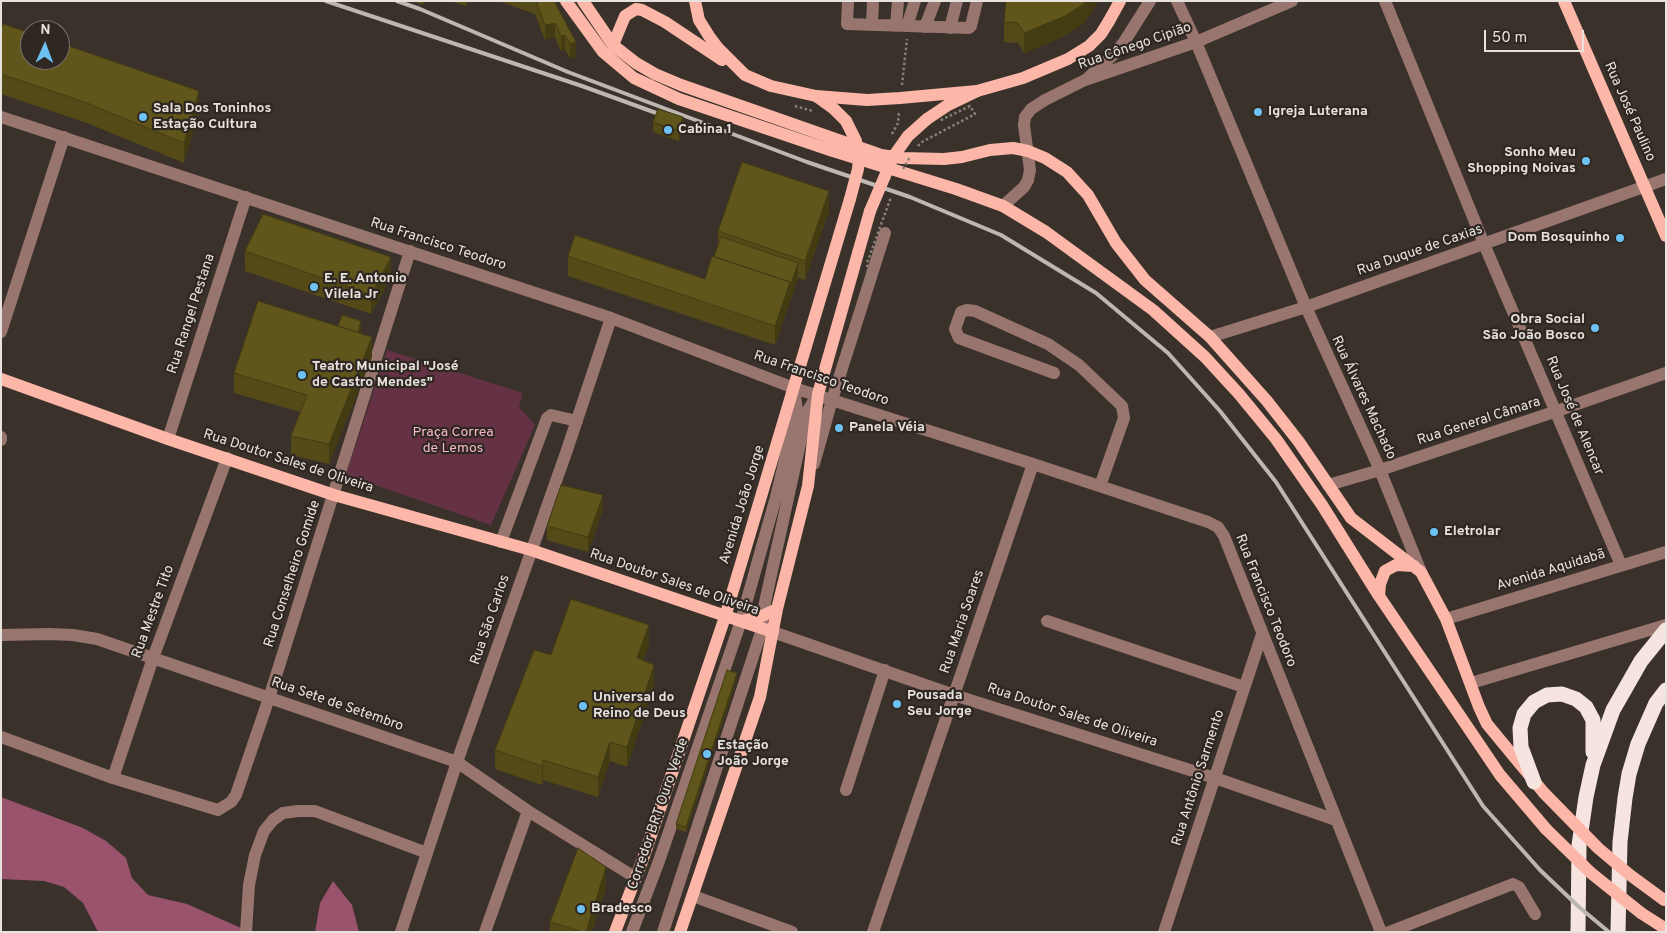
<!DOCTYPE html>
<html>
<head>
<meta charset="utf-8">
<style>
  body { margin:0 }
  #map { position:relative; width:1667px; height:933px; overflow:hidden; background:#39312a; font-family:Overpass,sans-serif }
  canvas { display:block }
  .frame { position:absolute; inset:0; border:2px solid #e7e2de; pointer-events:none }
  .north { position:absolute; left:20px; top:20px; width:50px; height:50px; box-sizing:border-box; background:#2f2721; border:1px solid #79726d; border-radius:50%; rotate:2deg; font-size:14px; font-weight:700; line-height:20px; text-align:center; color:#e7e2de }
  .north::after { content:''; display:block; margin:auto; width:18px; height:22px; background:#6dc2f3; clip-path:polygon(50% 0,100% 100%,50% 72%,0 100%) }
  .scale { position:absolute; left:1484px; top:30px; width:100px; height:22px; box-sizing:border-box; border:2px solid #e7e2de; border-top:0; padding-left:6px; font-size:15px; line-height:18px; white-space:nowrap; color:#e7e2de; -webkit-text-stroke:4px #2f2721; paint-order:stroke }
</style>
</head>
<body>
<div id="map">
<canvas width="1667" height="933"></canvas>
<div class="frame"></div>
<div class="north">N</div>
<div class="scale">50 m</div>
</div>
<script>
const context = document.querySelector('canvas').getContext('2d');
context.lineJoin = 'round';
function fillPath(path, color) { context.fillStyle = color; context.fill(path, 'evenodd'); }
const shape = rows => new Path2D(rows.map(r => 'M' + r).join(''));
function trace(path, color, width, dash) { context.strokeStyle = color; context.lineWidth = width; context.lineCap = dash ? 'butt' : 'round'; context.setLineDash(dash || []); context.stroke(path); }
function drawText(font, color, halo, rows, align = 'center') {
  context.font = font + ' Overpass,sans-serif'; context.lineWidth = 4.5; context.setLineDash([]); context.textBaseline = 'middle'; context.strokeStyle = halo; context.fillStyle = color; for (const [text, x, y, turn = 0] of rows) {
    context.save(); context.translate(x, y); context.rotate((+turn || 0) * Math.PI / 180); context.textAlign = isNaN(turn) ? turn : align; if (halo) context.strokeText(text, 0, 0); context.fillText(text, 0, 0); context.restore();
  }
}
fillPath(shape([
  [387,350,523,393,519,407,535,425,491,525,346,475]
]), '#653245');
fillPath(shape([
  [1,797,83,828,106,841,126,858,132,878,148,895,187,904,250,932,98,932,83,903,64,887,44,881,1,879],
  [333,881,352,905,359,932,315,932,320,903]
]), '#99536d');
trace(shape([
  [902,85,907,39],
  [795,106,813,111],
  [892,134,898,123,899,111]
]), '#87817b', 2.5, [2.5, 2.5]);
trace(shape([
  [848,1,847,24,969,28,971,26,977,1],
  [1177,1,1196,42,1306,307,1380,470,1421,572],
  [1385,1,1484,244,1621,565],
  [872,25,873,1],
  [896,26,898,1],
  [907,26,915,1],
  [925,27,935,1],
  [950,28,957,1],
  [1089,77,1114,54,1124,42,1150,1],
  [1,117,611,318,794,388,1033,464,1208,522,1218,527,1224,536,1381,932],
  [1003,206,1024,187,1028,180,1030,170,1024,125,1025,117,1031,109,1045,100,1085,80,1196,42,1292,1],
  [1,332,64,137],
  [1210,337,1306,307,1666,179],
  [1054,373,959,338,955,329,961,312,967,310,975,311,1048,344,1079,365,1122,406,1124,418,1100,486],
  [1,437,1,440],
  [168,439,246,197],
  [814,464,832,400,885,233],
  [1328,485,1380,470,1557,411,1666,373],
  [501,542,547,418,551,415,577,421],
  [1446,619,1666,552],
  [1047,621,1244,687],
  [773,632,954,695,1215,778,1336,820],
  [1,635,49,634,73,635,97,639,457,762,528,811,636,878],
  [1471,683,1666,625],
  [1,737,113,778,218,810,231,802,236,795,269,698,410,251],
  [113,778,153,658,227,458],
  [846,790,885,670],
  [693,896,792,932],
  [246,932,249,885,255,855,264,831,273,820,283,813,298,811,315,811,427,853],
  [401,932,457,762,567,450,611,318],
  [485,932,528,811],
  [632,932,659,861,741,621,776,497,797,410,794,388],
  [663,932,762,629,762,616,807,412,818,394],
  [873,932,1033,464],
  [1164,932,1262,634],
  [1389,932,1513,884,1519,887,1535,914]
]), '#98766f', 12);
trace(shape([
  [566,1,603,52,634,78,679,99,833,151,956,189,1003,206,1046,232,1153,310,1205,357,1239,394,1276,439,1322,505,1379,596,1500,775,1546,829],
  [583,1,613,45,636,63,655,74,681,85,881,155,902,158,944,159,962,157,990,150,1013,148,1028,151,1045,158,1067,172,1088,195,1116,243,1145,280,1210,337,1267,401,1299,442,1351,518,1421,572,1446,619,1479,707,1487,724,1544,793],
  [695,1,699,20,709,36,718,48,745,75,771,86,816,96,834,109,846,121],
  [1564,1,1666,236],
  [1109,21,1120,1],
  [613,45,625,16,636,9,642,10,665,22,722,60],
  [927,119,948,105,977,91],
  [1,379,168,439,334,495,531,550,773,632],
  [1379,596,1380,584,1385,571,1396,565,1414,566],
  [741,621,762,616,777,609],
  [1641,913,1666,929],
  [615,932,644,856,725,617,850,199],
  [680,932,760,697,777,609,808,486,818,394,870,211]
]), '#fcb7a9', 12);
trace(shape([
  [1534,782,1521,747,1520,728,1524,714,1534,702,1547,695,1562,694,1576,699,1586,707,1593,720,1593,752],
  [1578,932,1579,845,1586,797,1593,765,1613,710,1641,661,1666,630],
  [1618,932,1620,842,1625,798,1629,774,1638,744,1656,703,1666,690]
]), '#f6e4e1', 15);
trace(shape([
  [326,1,582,86,670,118],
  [397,1,420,9,568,72,807,162,910,197,1001,235,1096,293,1168,353,1220,411,1276,482,1483,806,1540,870,1579,907,1609,932]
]), '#bdb7b2', 4);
trace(shape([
  [918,146,922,142,975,114,970,106,939,121],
  [903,169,910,157],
  [869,282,867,263,891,197]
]), '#87817b', 2.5, [2.5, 2.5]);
trace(shape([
  [816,96,867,100,900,98,977,91,1023,78,1068,59,1089,46,1101,34,1109,21],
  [846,121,856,141,859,158,858,169,850,199],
  [870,211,893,157,908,136,927,119],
  [1544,793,1598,848,1630,875,1664,900],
  [1546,829,1591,873,1641,913]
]), '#fcb7a9', 12);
fillPath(shape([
  [413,1,424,1,423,5],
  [450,1,468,1,466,6],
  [498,1,554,1,576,57,570,58,565,50,561,51,555,37,545,40,535,14],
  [1004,22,1084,23,1065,36,1024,53,1018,43,1004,42],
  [1,29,199,111,184,163,87,123,1,94],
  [653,122,683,127,679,141,653,132],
  [829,211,805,280,798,278,775,345,568,276,568,256,705,279,718,245,718,231],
  [245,251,391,277,371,314,245,271],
  [338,326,361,332,361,333,372,357,329,464,291,455,291,436,300,412,234,393,234,373],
  [603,510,588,552,547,540,547,526],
  [649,645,643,661,654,685,627,767,610,761,598,797,543,780,542,785,495,769,495,750,551,655],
  [737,678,686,832,676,829,676,824],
  [606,887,592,932,550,932,550,922]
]), '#534a17');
fillPath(shape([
  [1086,1,1099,1,1084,23,1065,36,1024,53,1024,33],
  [555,23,555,37,545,40,545,25],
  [565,35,565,50,561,51,561,36],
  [576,42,576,57,570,58,570,44],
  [199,91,199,111,184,163,184,143],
  [683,117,683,127,679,141,679,131],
  [829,191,829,211,805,280,805,261],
  [391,257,391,277,371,314,371,295],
  [798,263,798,278,775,345,775,326,790,282],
  [361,321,361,332,356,347,356,337],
  [372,337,372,357,329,464,329,444],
  [603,495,603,510,588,552,588,537],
  [649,625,649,645,637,678,637,658],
  [654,665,654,685,627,767,627,747],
  [737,673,737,678,686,832,686,827],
  [610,742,610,761,598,797,598,777],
  [543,760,543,780,542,785,542,766],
  [606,867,606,887,592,932,586,932]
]), '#433c13');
const building = shape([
  [536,1,554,1,576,42,570,44,565,35,561,36,555,23,545,25,536,1],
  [1006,1,1086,1,1084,4,1065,16,1024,33,1018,23,1004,22,1006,1],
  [3,24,30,33,30,60,60,60,60,43,199,91,184,143,87,103,1,74,1,29,3,24],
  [658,109,683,117,679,131,653,122,658,109],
  [742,162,829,191,805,261,718,231,742,162],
  [263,214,391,257,371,295,245,251,263,214],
  [575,235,705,279,712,256,790,282,775,326,568,256,575,235],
  [721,237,798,263,790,287,790,282,714,257,721,237],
  [258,301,372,337,329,444,291,436,307,395,234,373,258,301],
  [342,315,361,321,358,332,338,326,342,315],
  [561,485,603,495,588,537,547,526,561,485],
  [571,599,649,625,637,658,654,665,627,747,610,742,598,777,543,760,542,766,495,750,534,650,551,655,571,599],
  [727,670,737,673,686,827,676,824,727,670],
  [578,848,606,867,586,932,583,932,550,922,578,848]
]);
fillPath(building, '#60561b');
trace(building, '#433c13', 1);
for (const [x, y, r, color] of [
  [1258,112,5,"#6dc2f3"],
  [143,117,5,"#6dc2f3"],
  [668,130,5,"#6dc2f3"],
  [1586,161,5,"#6dc2f3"],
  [1620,238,5,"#6dc2f3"],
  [314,287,5,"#6dc2f3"],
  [1595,328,5,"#6dc2f3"],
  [302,375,5,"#6dc2f3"],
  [839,428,5,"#6dc2f3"],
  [1434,532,5,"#6dc2f3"],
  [897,704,5,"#6dc2f3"],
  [583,706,5,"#6dc2f3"],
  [707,754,5,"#6dc2f3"],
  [581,909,5,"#6dc2f3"]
]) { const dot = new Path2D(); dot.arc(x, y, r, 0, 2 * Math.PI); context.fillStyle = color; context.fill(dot); trace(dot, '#2f2721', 2); }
drawText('14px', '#e7e2de', '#2f2721', [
  ["Rua Cônego Cipião",1135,47,-19],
  ["Rua José Paulino",1629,112,66],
  ["Rua Francisco Teodoro",438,245,18],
  ["Rua Duque de Caxias",1420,251,-19],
  ["Rua Rangel Pestana",192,314,-72],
  ["Rua Francisco Teodoro",821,379,19],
  ["Rua Álvares Machado",1363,398,65],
  ["Rua José de Alencar",1574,416,67],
  ["Rua General Câmara",1479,422,-18],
  ["Rua Doutor Sales de Oliveira",288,462,18],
  ["Avenida João Jorge",743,505,-73],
  ["Avenida Aquidabã",1551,571,-17],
  ["Rua Conselheiro Gomide",293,574,-72],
  ["Rua Doutor Sales de Oliveira",674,583,19],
  ["Rua Francisco Teodoro",1265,601,68],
  ["Rua Mestre Tito",154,612,-70],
  ["Rua São Carlos",491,620,-71],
  ["Rua Maria Soares",963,622,-71],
  ["Rua Sete de Setembro",337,705,19],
  ["Rua Doutor Sales de Oliveira",1072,716,18],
  ["Rua Antônio Sarmento",1199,778,-72],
  ["Corredor BRT Ouro Verde",659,814,-71]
]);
drawText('bold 14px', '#e7e2de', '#2f2721', [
  ["Sala Dos Toninhos",153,109],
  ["Estação Cultura",153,125],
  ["Igreja Luterana",1268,112],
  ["Cabina 1",678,130],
  ["Sonho Meu",1576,153,"right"],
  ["Shopping Noivas",1576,169,"right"],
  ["Dom Bosquinho",1610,238,"right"],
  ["E. E. Antonio",324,279],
  ["Vilela Jr",324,295],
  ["Obra Social",1585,320,"right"],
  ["São João Bosco",1585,336,"right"],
  ["Teatro Municipal \"José",312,367],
  ["de Castro Mendes\"",312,383],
  ["Panela Véia",849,428],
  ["Eletrolar",1444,532],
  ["Pousada",907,696],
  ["Seu Jorge",907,712],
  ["Universal do",593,698],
  ["Reino de Deus",593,714],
  ["Estação",717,746],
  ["João Jorge",717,762],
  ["Bradesco",591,909]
], 'left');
drawText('14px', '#f6b7cc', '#2f2721', [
  ["Praça Correa",453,433],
  ["de Lemos",453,449]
]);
</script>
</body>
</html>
